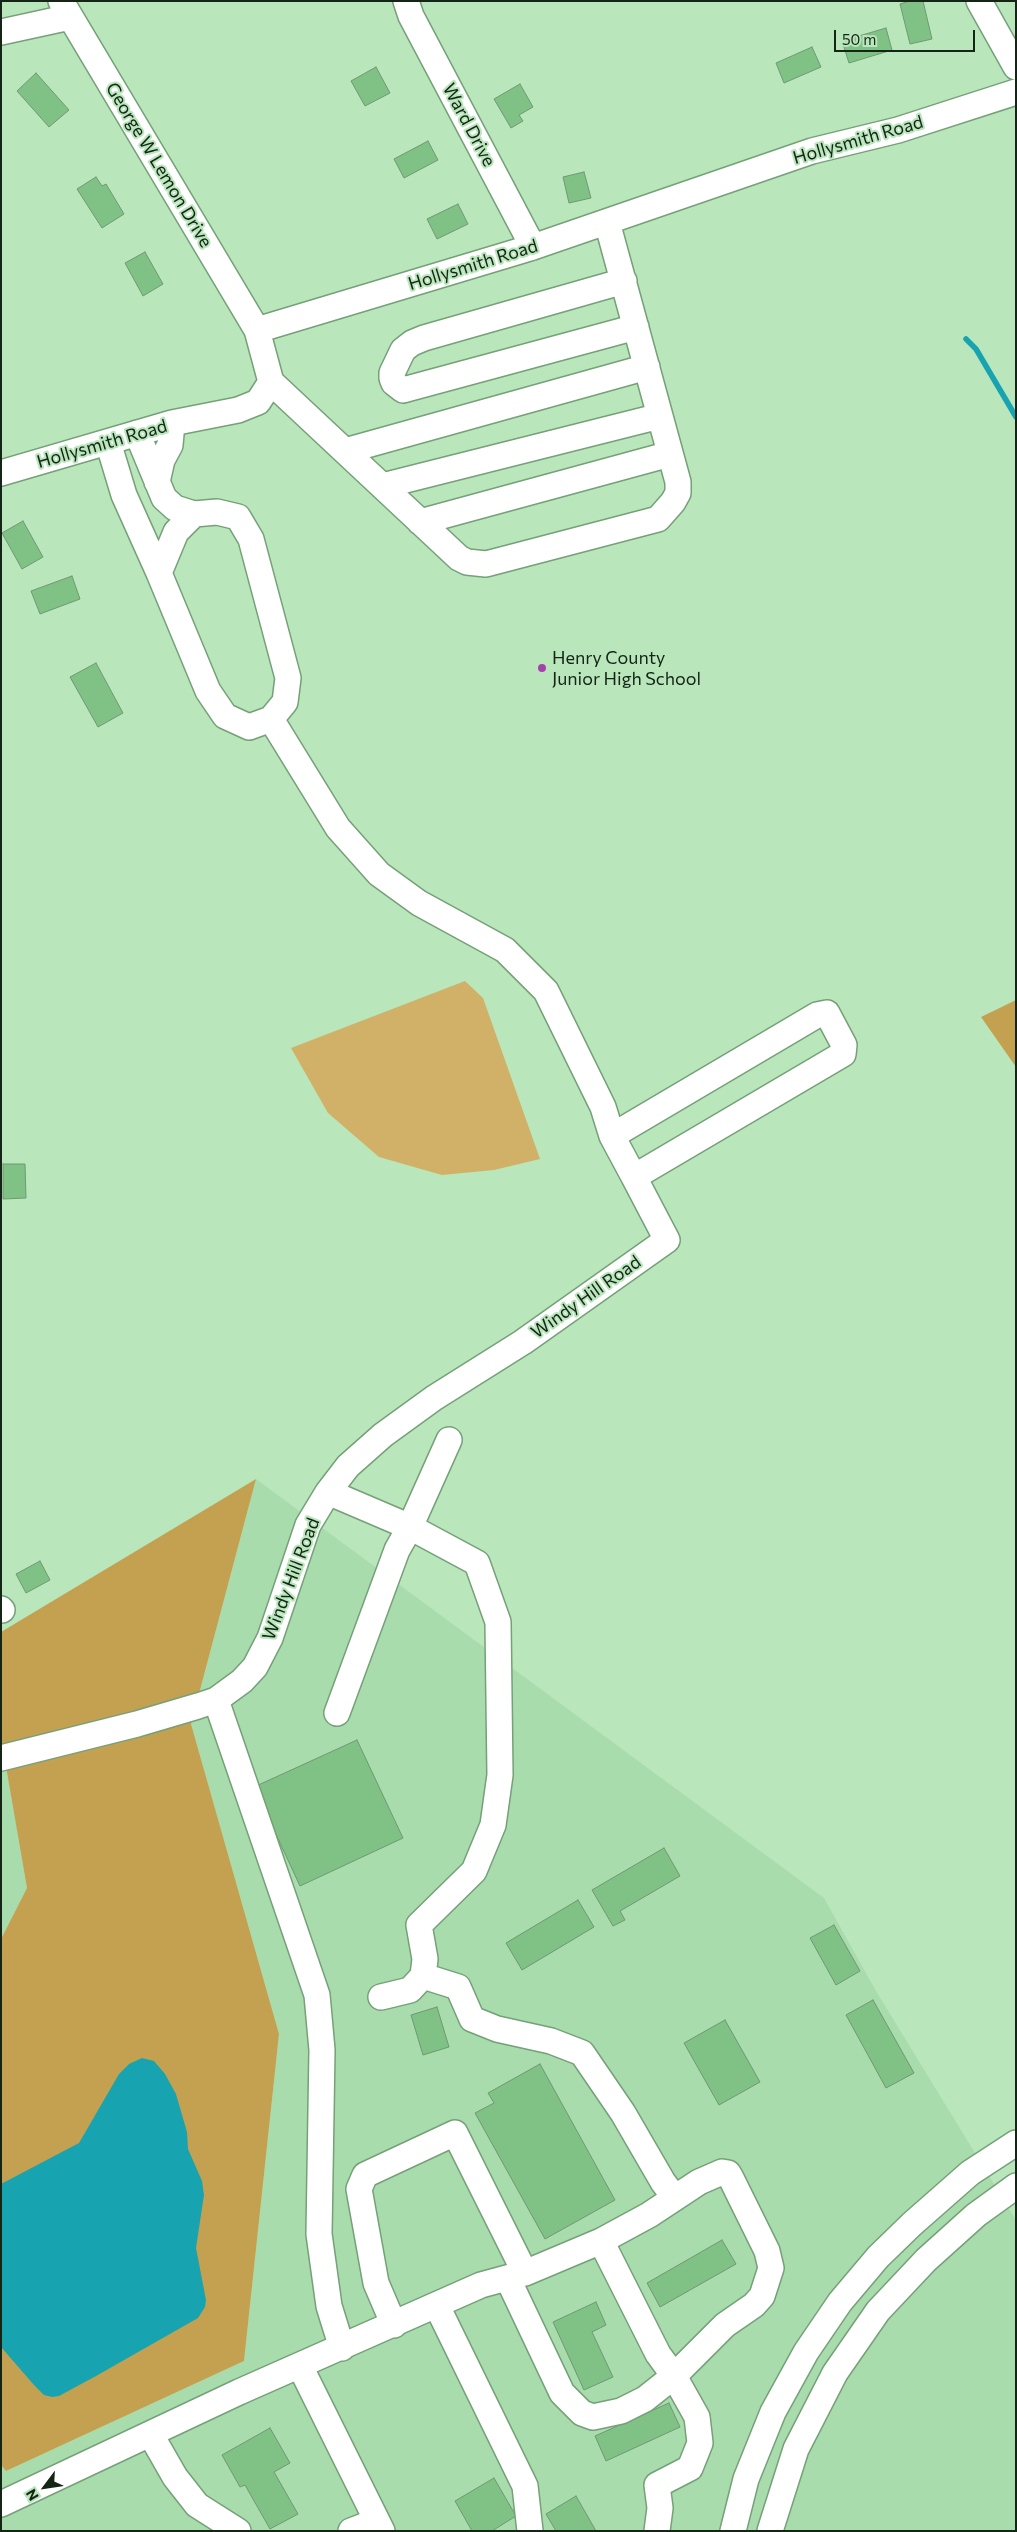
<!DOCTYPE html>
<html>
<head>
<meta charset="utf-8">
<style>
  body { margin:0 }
  #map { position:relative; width:1017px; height:2532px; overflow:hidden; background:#bae6bc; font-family:Commissioner,sans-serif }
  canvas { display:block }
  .frame { position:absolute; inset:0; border:2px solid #142516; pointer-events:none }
  .north { position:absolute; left:20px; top:2462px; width:50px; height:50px; -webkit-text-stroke:4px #bae6bc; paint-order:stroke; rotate:239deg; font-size:14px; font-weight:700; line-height:20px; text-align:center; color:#142516 }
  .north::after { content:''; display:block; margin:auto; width:18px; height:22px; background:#142516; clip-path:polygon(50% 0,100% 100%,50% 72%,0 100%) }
  .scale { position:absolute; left:834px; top:30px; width:141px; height:22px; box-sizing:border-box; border:2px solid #142516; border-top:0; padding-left:6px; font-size:15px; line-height:18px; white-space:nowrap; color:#142516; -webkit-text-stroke:4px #bae6bc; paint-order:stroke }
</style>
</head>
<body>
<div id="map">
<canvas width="1017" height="2532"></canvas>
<div class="frame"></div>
<div class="north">N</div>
<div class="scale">50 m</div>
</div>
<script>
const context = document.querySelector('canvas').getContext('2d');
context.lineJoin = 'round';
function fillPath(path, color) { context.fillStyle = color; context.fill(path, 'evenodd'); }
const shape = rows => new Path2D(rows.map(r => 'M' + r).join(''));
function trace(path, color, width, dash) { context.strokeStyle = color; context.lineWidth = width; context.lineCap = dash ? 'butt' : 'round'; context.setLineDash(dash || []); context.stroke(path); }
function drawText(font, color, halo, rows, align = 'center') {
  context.font = font + ' Commissioner,sans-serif'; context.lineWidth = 4; context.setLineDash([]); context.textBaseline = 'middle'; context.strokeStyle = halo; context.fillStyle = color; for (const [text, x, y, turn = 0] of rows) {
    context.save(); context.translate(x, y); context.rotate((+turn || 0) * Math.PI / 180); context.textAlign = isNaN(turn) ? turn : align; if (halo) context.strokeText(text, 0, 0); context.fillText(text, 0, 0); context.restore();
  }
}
fillPath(shape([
  [256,1479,824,1898,876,1991,1016,2220,1016,2531,1,2531,1,2465,6,2471,244,2361,279,2034,191,1724],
  [1,1738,27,1888,1,1939]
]), '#a9dcac');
fillPath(shape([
  [465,981,483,998,540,1159,494,1170,442,1175,379,1157,328,1113,291,1048]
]), '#d1b167');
fillPath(shape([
  [1016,1000,1016,1067,981,1017],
  [256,1479,191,1724,279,2034,244,2361,6,2471,1,2465,1,1939,27,1888,1,1738,1,1632]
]), '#c4a150');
fillPath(shape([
  [142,2058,154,2061,165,2074,176,2094,187,2132,188,2149,202,2181,204,2195,196,2248,206,2300,205,2307,198,2318,96,2376,59,2396,52,2397,44,2395,34,2385,1,2347,1,2184,79,2143,119,2074,129,2064]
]), '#18a3b1');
trace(shape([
  [966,339,976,349,1016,417]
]), '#18a3b1', 5.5);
const building = shape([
  [910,1,923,1,932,39,910,44,900,4,910,1],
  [886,28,892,50,849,63,842,41,886,28],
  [812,47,821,67,784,83,776,63,812,47],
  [376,67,390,93,365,106,351,81,376,67],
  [36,73,69,110,49,127,17,91,36,73],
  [520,84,533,107,519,115,523,121,511,128,494,99,520,84],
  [428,141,438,160,404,178,394,159,428,141],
  [584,172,591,198,569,203,563,177,584,172],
  [96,177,102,186,106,184,124,214,102,228,77,189,96,177],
  [458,204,468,224,437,239,427,219,458,204],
  [145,252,163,284,143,296,125,263,145,252],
  [23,521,43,557,22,569,2,533,23,521],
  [72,576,80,599,40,614,31,591,72,576],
  [96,663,123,713,98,727,70,677,96,663],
  [3,1164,25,1164,26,1198,3,1199,3,1164],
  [40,1561,50,1580,26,1593,16,1574,40,1561],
  [357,1740,403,1838,300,1886,254,1787,357,1740],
  [664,1848,680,1876,620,1911,625,1920,613,1926,592,1890,664,1848],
  [578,1900,594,1927,522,1970,506,1943,578,1900],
  [834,1925,860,1971,836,1985,810,1938,834,1925],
  [873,2000,914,2073,886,2088,846,2015,873,2000],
  [437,2007,449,2047,423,2055,411,2015,437,2007],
  [725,2020,760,2082,719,2105,684,2043,725,2020],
  [540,2064,615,2200,545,2239,475,2113,494,2103,488,2093,540,2064],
  [722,2240,736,2264,660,2307,647,2283,722,2240],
  [596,2302,606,2325,592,2332,613,2377,584,2390,553,2322,596,2302],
  [669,2403,680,2427,606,2461,595,2436,669,2403],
  [270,2428,290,2463,274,2472,298,2514,270,2529,245,2485,240,2487,222,2455,270,2428],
  [494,2478,516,2516,492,2531,472,2531,455,2501,494,2478],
  [576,2496,596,2531,556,2531,546,2514,576,2496]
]);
fillPath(building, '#80c185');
trace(building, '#6f9972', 1);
const minor = shape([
  [406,1,411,16,533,247],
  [979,1,1016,67],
  [1,32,70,17],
  [624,281,424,338,412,343,403,350,392,373,392,378,394,383,403,390,636,327],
  [257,330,533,247,812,151,898,130,1016,92],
  [271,382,459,558,467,562,486,564,658,519,673,502,678,493,678,482,607,222],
  [108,442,124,495,159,573,208,691,225,716,249,727,271,719,285,702,288,678,251,539,238,517,217,512,194,514,175,508,164,498,137,433],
  [345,451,647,367],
  [1,473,172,423,238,410,258,402,271,382,257,330,61,1],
  [157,482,162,460,170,445,172,423],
  [382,486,660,416],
  [420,522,670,454],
  [159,573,176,532,194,514],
  [271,719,338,828,379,874,419,903,505,950,546,991,603,1107,612,1136],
  [328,1492,410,1527,477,1563,498,1622,500,1775,493,1825,474,1871,419,1925,425,1959,423,1976,410,1990,381,1997],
  [1,1609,2,1610],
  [216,1700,317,1995,322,2050,319,2234,329,2306,342,2348],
  [337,1713,397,1550,410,1527,449,1440],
  [1,1758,137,1724,198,1706,216,1700,242,1681,255,1667,270,1638,308,1525,328,1492,348,1466,383,1435,434,1398,523,1342,667,1240,634,1177,843,1054,844,1045,827,1013,817,1015,612,1136,634,1177],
  [423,1976,458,1987,472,2019,497,2029,551,2041,582,2053,623,2113,663,2182,675,2198],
  [508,2279,562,2393,582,2413,593,2417,621,2411,645,2399,674,2376,697,2417,700,2443,690,2468,657,2485,660,2508,657,2531],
  [437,2306,525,2486,530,2531],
  [394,2325,376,2283,359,2189,365,2175,455,2133,525,2273],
  [300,2366,382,2531],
  [151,2435,175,2477,197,2505,238,2531],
  [1,2504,239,2392,481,2285,525,2273,601,2241,649,2215,699,2182,722,2172,728,2173,731,2178,767,2251,771,2268,762,2296,754,2305,725,2325,674,2376,658,2354,601,2241],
  [351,2531,377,2521],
  [733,2531,746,2479,773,2412,806,2352,840,2302,878,2257,912,2224,970,2173,1016,2143],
  [770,2531,796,2449,835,2373,878,2311,926,2260,976,2215,1016,2186]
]);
trace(minor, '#75a078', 28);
trace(minor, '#fff', 25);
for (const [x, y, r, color] of [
  [542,668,5,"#a542a9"]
]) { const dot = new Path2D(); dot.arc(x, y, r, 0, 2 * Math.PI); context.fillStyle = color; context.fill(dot); trace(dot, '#bae6bc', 2); }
drawText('18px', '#142516', '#bae6bc', [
  ["Ward Drive",469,125,62],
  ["Hollysmith Road",858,140,-16],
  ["George W Lemon Drive",159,165,59],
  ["Hollysmith Road",473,265,-17],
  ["Hollysmith Road",102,444,-16],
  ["Windy Hill Road",586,1297,-35],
  ["Windy Hill Road",291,1579,-69]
]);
drawText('18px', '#142516', '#bae6bc', [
  ["Henry County",552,658],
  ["Junior High School",552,679]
], 'left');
</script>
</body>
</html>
